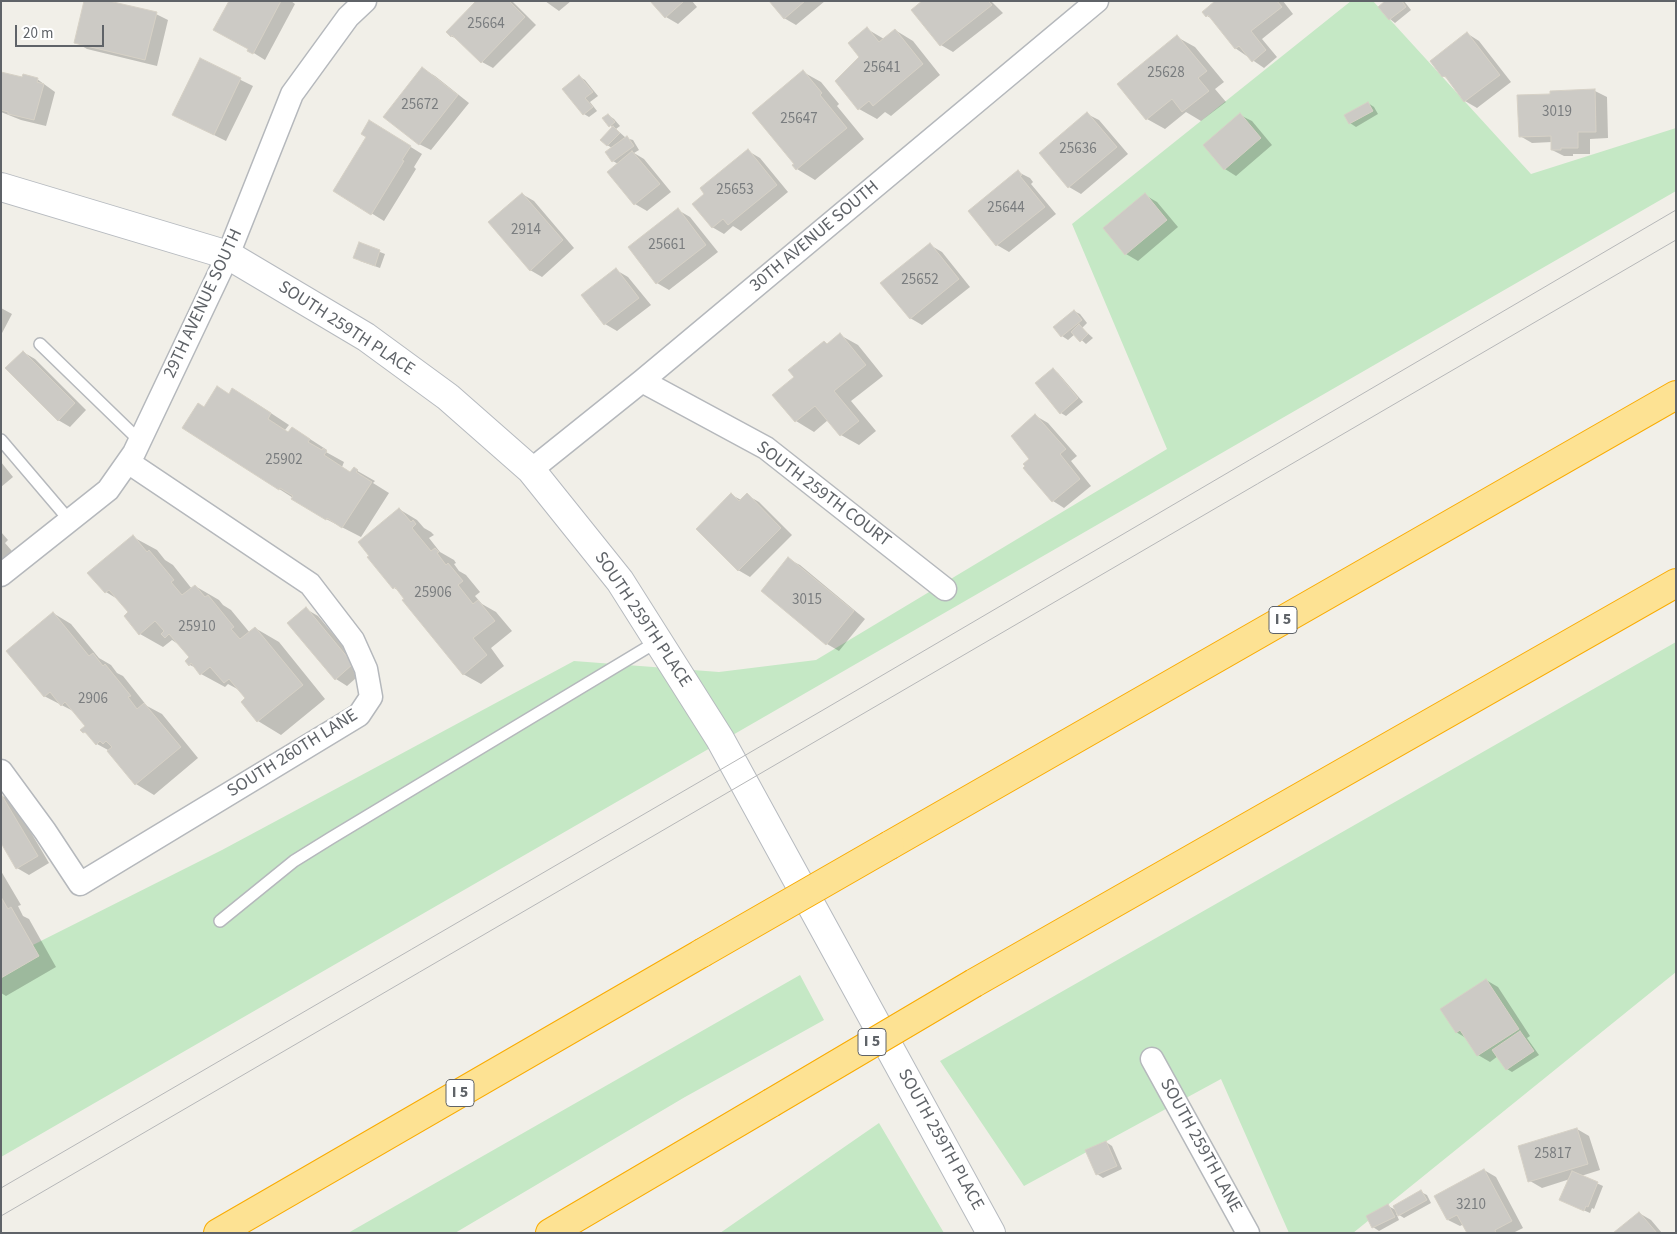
<!DOCTYPE html>
<html>
<head>
<meta charset="utf-8">
<style>
  body { margin:0 }
  #map { position:relative; width:1677px; height:1234px; overflow:hidden; background:#f1efe8; font-family:"Source Sans 3",sans-serif }
  canvas { display:block }
  .frame { position:absolute; inset:0; border:2px solid #5f6368; pointer-events:none }
  .scale { position:absolute; left:15px; top:25px; width:89px; height:22px; box-sizing:border-box; border:2px solid #5f6368; border-top:0; padding-left:6px; font-size:15px; line-height:18px; white-space:nowrap; color:#5f6368; -webkit-text-stroke:4px #fff; paint-order:stroke }
</style>
</head>
<body>
<div id="map">
<canvas width="1677" height="1234"></canvas>
<div class="frame"></div>
<div class="scale">20 m</div>
</div>
<script>
const context = document.querySelector('canvas').getContext('2d');
context.lineJoin = 'round';
function fillPath(path, color) { context.fillStyle = color; context.fill(path, 'evenodd'); }
const shape = rows => new Path2D(rows.map(r => 'M' + r).join(''));
function trace(path, color, width, dash) { context.strokeStyle = color; context.lineWidth = width; context.lineCap = dash ? 'butt' : 'round'; context.setLineDash(dash || []); context.stroke(path); }
function drawText(font, color, halo, rows, align = 'center') {
  context.font = font + ' "Source Sans 3",sans-serif'; context.lineWidth = 5; context.setLineDash([]); context.textBaseline = 'middle'; context.strokeStyle = halo; context.fillStyle = color; for (const [text, x, y, turn = 0] of rows) {
    context.save(); context.translate(x, y); context.rotate((+turn || 0) * Math.PI / 180); context.textAlign = isNaN(turn) ? turn : align; if (halo) context.strokeText(text, 0, 0); context.fillText(text, 0, 0); context.restore();
  }
}
fillPath(shape([
  [1351,1,1373,1,1531,174,1676,128,1676,191,1,1157,1,961,222,850,574,661,719,672,816,660,1167,449,1072,224],
  [1676,642,1676,972,1353,1233,1289,1233,1221,1079,1024,1186,940,1061],
  [800,975,824,1020,685,1097,455,1233,348,1233],
  [879,1123,944,1233,720,1233]
]), '#c5e8c5');
fillPath(shape([
  [230,1,291,1,295,4,265,60,249,50],
  [478,1,512,1,536,25,493,68,482,62,460,41,451,36],
  [545,1,571,1,559,11],
  [652,1,692,1,697,7,678,24,666,17],
  [771,1,825,1,796,25,784,18],
  [924,1,991,1,1003,13,953,52,941,45],
  [1217,1,1283,1,1293,14,1262,39,1277,57,1264,68,1235,48,1213,19,1207,16],
  [1383,1,1404,1,1411,10,1395,23,1390,19,1385,3],
  [156,14,168,20,157,66,87,49,75,42],
  [867,29,884,39,895,30,913,41,940,75,891,116,885,112,877,119,859,109,861,57],
  [1468,34,1479,41,1511,82,1477,108,1465,101,1449,79,1443,76],
  [1177,37,1195,47,1224,82,1215,89,1226,102,1201,121,1186,112,1165,129,1147,119],
  [200,60,253,86,226,141,186,121],
  [423,69,435,76,469,103,431,150,419,144],
  [803,72,821,82,839,104,837,106,864,139,815,180,797,169,794,166],
  [1,73,23,79,37,79,55,92,46,126,21,120,1,112],
  [580,77,585,80,598,96,590,102,597,111,589,117,584,114],
  [1595,91,1607,97,1608,138,1590,139,1590,154,1573,154,1573,156,1564,156,1552,150,1552,142,1532,143,1520,136,1551,95],
  [1368,103,1374,107,1378,114,1356,127,1350,123,1346,116],
  [1087,114,1099,120,1128,154,1081,194,1069,187],
  [608,115,614,119,620,126,616,129,626,138,633,140,639,150,634,153,644,159,671,192,647,211,635,204,608,172,618,164,613,161,607,152,612,148,607,145,613,128,604,119],
  [1240,115,1252,121,1272,145,1236,176,1225,169],
  [382,129,422,154,414,167,416,169,384,221,334,190],
  [748,151,760,158,788,192,741,231,733,226,724,234,712,227,705,194],
  [1018,172,1030,178,1033,182,1031,184,1056,214,1009,252,997,245],
  [522,194,534,201,574,248,542,277,530,270],
  [1145,195,1157,202,1178,227,1138,261,1126,254],
  [678,210,690,217,718,252,669,290,657,283],
  [360,244,385,254,380,268,360,261],
  [930,245,942,252,970,287,922,325,910,318],
  [616,270,628,277,651,305,617,331,605,324,583,295],
  [1,308,12,314,1,335],
  [1074,311,1080,314,1087,323,1082,328,1093,338,1086,344,1075,334,1068,340,1062,336,1055,327],
  [840,335,858,345,883,376,851,401,876,431,859,445,841,435,828,420,814,432,796,421,824,342,828,344],
  [23,352,35,359,86,410,70,427,58,420],
  [1053,369,1058,373,1083,402,1066,416,1061,413],
  [229,395,251,400,289,425,285,430,289,433,292,428,310,439,327,450,326,452,344,462,342,467,351,473,354,469,375,481,373,483,389,493,361,537,326,519,184,428,204,409],
  [1036,416,1048,423,1077,456,1071,461,1091,486,1064,508,1053,501,1031,459],
  [1,462,13,477,1,487],
  [732,495,741,500,747,495,759,502,792,535,750,577,738,570],
  [399,509,417,520,424,528,431,532,434,535,429,538,440,552,454,560,456,563,454,564,459,571,466,575,480,592,475,596,482,604,496,612,512,631,491,648,504,666,481,684,463,674,406,599,400,591,394,588],
  [1,532,8,540,5,543,18,558,1,572],
  [133,537,157,550,165,560,173,565,192,589,195,586,219,600,223,605,231,610,250,633,255,628,279,642,325,699,281,735,258,721,247,699,241,691,228,684,225,687,201,674,198,669,190,665,191,657,181,646,172,640,163,647,140,634,129,612,119,600,106,592],
  [788,559,800,565,865,619,839,651,827,644,762,590],
  [306,609,318,616,364,671,347,686,336,679],
  [53,613,71,624,99,658,111,665,117,673,123,676,147,706,162,714,198,758,154,795,136,784,108,750,97,744,90,736,84,732,87,726,75,712,44,696],
  [1,795,13,802,49,863,29,875,17,868],
  [1,871,21,905,18,906,23,916,29,919,56,967,6,996,1,993],
  [1486,980,1498,987,1530,1036,1527,1038,1539,1055,1512,1072,1507,1069,1498,1056,1490,1062,1478,1055,1466,1038,1456,1032],
  [1577,1129,1589,1136,1600,1170,1581,1176,1603,1186,1594,1209,1592,1208,1590,1213,1567,1203,1570,1179,1542,1188,1530,1181],
  [1106,1142,1112,1146,1122,1169,1103,1178,1097,1174],
  [1484,1170,1496,1177,1523,1228,1513,1233,1490,1233,1464,1224,1460,1226,1448,1220,1435,1197],
  [1421,1192,1427,1195,1431,1203,1404,1218,1396,1213,1399,1220,1379,1231,1373,1227,1367,1216,1388,1206,1396,1210],
  [1639,1213,1651,1220,1662,1233,1615,1233]
]), '#0003');
const building = shape([
  [84,1,109,1,157,12,145,60,74,43,84,1],
  [229,1,281,1,253,54,247,51,248,49,213,30,229,1],
  [476,1,509,1,525,17,481,63,452,35,451,37,446,32,476,1],
  [650,1,684,1,665,18,650,1],
  [769,1,805,1,784,19,769,1],
  [922,1,988,1,992,5,940,46,911,10,922,1],
  [1215,1,1277,1,1282,7,1251,31,1266,50,1252,62,1239,46,1235,49,1208,15,1206,17,1202,12,1215,1],
  [1385,1,1402,1,1406,7,1389,20,1378,7,1385,1],
  [867,27,879,42,895,29,923,64,873,106,869,101,858,110,835,81,859,57,848,43,867,27],
  [1467,32,1500,75,1464,102,1445,76,1442,77,1430,61,1467,32],
  [1177,35,1207,71,1198,78,1209,91,1182,112,1172,99,1146,120,1117,84,1177,35],
  [200,58,241,78,214,135,172,115,200,58],
  [422,67,458,95,419,145,383,117,422,67],
  [803,70,822,93,820,95,847,128,796,170,792,165,794,164,752,113,803,70],
  [1,72,22,77,23,74,38,78,37,82,44,84,34,120,8,114,8,112,1,110,1,72],
  [579,75,593,92,585,98,593,107,583,115,562,89,579,75],
  [1595,89,1596,132,1578,132,1578,148,1561,148,1561,150,1551,150,1551,136,1519,137,1517,95,1550,94,1550,91,1595,89],
  [1368,102,1373,111,1349,124,1344,115,1368,102],
  [1087,112,1117,147,1068,188,1039,153,1087,112],
  [1240,113,1261,138,1224,170,1203,145,1240,113],
  [608,114,615,122,609,127,602,118,608,114],
  [369,120,411,146,402,160,404,161,371,215,333,191,366,137,361,134,369,120],
  [613,126,620,133,607,146,600,140,613,126],
  [627,136,634,146,612,162,605,152,627,136],
  [748,149,777,185,728,225,723,219,712,228,692,204,704,194,700,188,748,149],
  [632,151,660,184,634,205,607,172,632,151],
  [1018,170,1022,175,1020,176,1045,207,996,246,968,211,1018,170],
  [522,193,563,240,530,271,488,222,522,193],
  [1145,193,1167,220,1125,255,1103,228,1145,193],
  [678,208,706,245,656,284,628,247,678,208],
  [359,242,380,250,375,266,353,258,359,242],
  [930,243,959,279,910,319,880,283,930,243],
  [616,268,639,298,604,325,581,295,616,268],
  [1074,310,1082,320,1061,337,1053,327,1074,310],
  [1079,324,1088,334,1080,342,1071,332,1079,324],
  [840,333,866,365,834,391,859,421,840,436,815,406,795,422,772,395,794,377,788,370,824,341,827,344,840,333],
  [23,351,75,403,58,421,5,368,23,351],
  [1053,368,1078,398,1060,414,1035,383,1053,368],
  [217,386,229,394,232,388,271,413,268,419,288,432,292,427,310,439,308,442,322,450,323,448,327,451,324,455,350,472,354,467,358,470,356,472,372,482,342,528,327,518,326,520,291,499,293,496,280,488,279,490,182,428,198,403,204,407,217,386],
  [1035,414,1066,449,1060,454,1080,479,1052,502,1023,468,1025,466,1023,464,1029,459,1011,436,1035,414],
  [731,493,739,501,747,493,781,528,738,571,696,529,731,493],
  [399,508,411,522,413,520,416,524,412,528,431,551,435,548,439,552,437,553,446,565,448,563,463,581,458,585,473,604,478,600,495,621,473,638,487,655,463,675,402,600,404,599,395,587,393,589,367,557,369,556,358,542,399,508],
  [133,535,147,552,149,550,174,580,171,582,182,595,195,585,205,597,208,595,234,627,231,629,240,639,255,627,303,685,257,722,241,702,245,698,229,679,224,683,210,667,200,675,191,663,189,666,185,661,189,657,169,634,165,638,161,634,164,631,155,621,139,635,124,616,128,612,109,590,105,593,87,573,133,535],
  [788,557,854,611,826,645,761,591,788,557],
  [306,607,353,664,335,680,287,623,306,607],
  [53,612,89,656,93,653,103,666,105,664,131,696,128,697,137,709,144,703,181,747,135,785,107,751,112,747,106,741,103,744,100,741,96,745,85,732,83,733,80,730,85,726,65,702,61,706,50,692,44,697,6,651,53,612],
  [1,794,38,856,16,869,1,843,1,794],
  [1,897,8,909,11,907,39,956,1,978,1,897],
  [1486,979,1519,1029,1477,1056,1460,1030,1456,1033,1440,1009,1486,979],
  [1520,1031,1534,1051,1506,1070,1492,1050,1520,1031],
  [1577,1128,1588,1164,1528,1182,1518,1146,1577,1128],
  [1106,1141,1117,1166,1096,1175,1085,1150,1106,1141],
  [1484,1169,1512,1221,1495,1230,1496,1233,1467,1233,1457,1215,1447,1220,1434,1196,1484,1169],
  [1572,1171,1598,1182,1588,1207,1586,1206,1584,1211,1559,1200,1572,1171],
  [1421,1190,1427,1200,1398,1216,1393,1206,1421,1190],
  [1388,1204,1395,1217,1372,1228,1366,1216,1388,1204],
  [1639,1212,1657,1233,1613,1233,1639,1212]
]);
fillPath(building, '#cccac5');
trace(building, '#d6d1c6', 1);
const service = shape([
  [40,344,140,441],
  [1,440,70,521],
  [220,921,294,861,331,838,658,641]
]);
const minor = shape([
  [642,381,766,448,945,589],
  [531,470,642,381,1097,1],
  [1,575,108,490,134,453,228,255,292,94,348,17,365,1],
  [1,771,45,831,80,884,359,715,371,697,366,669,353,640,310,584,128,462],
  [1152,1059,1248,1233]
]);
const secondary = shape([
  [1,187,228,255,366,337,448,397,531,470,620,581,720,739,991,1233]
]);
const motorway = shape([
  [890,845,1676,395],
  [974,983,1676,583],
  [218,1233,702,953],
  [550,1233,771,1103]
]);
trace(service, '#b5b8bc', 14);
trace(minor, '#b5b8bc', 25);
trace(secondary, '#b6babf', 30);
trace(motorway, '#f9ab00', 30);
trace(service, '#fff', 11);
trace(minor, '#fff', 22);
trace(secondary, '#fff', 28);
trace(motorway, '#fde293', 28);
trace(shape([
  [1,1188,823,710,1676,210],
  [1,1216,1676,240]
]), '#b6b7b8', 1);
const motorwayBridge = shape([
  [702,953,890,845],
  [771,1103,974,983]
]);
trace(motorwayBridge, '#f9ab00', 30, []);
trace(motorwayBridge, '#fde293', 28);
drawText('15px', '#7a7d7f', null, [
  ["25664",486,25],
  ["25641",882,69],
  ["25628",1166,74],
  ["25672",420,106],
  ["3019",1557,113],
  ["25647",799,120],
  ["25636",1078,150],
  ["25653",735,191],
  ["25644",1006,209],
  ["2914",526,231],
  ["25661",667,246],
  ["25652",920,281],
  ["25902",284,461],
  ["25906",433,594],
  ["3015",807,601],
  ["25910",197,628],
  ["2906",93,700],
  ["25817",1553,1155],
  ["3210",1471,1206]
]);
for (const [x, y, w] of [
  [1283,620,28],
  [872,1042,28],
  [460,1093,28]
]) { const box = new Path2D(); box.roundRect(x - w / 2, y - 13.5, w, 27, 4); context.fillStyle = '#fff'; context.fill(box); trace(box, '#5f6368', 1); }
drawText('bold 16px', '#5f6368', null, [
  ["I 5",1283,620],
  ["I 5",872,1042],
  ["I 5",460,1093]
]);
drawText('18px', '#5f6368', '#fff', [
  ["30TH AVENUE SOUTH",815,237,-40],
  ["29TH AVENUE SOUTH",204,304,-65],
  ["SOUTH 259TH PLACE",346,329,33],
  ["SOUTH 259TH COURT",823,495,37],
  ["SOUTH 259TH PLACE",642,620,56],
  ["SOUTH 260TH LANE",293,754,-32],
  ["SOUTH 259TH PLACE",940,1140,61],
  ["SOUTH 259TH LANE",1200,1146,61]
]);
</script>
</body>
</html>
